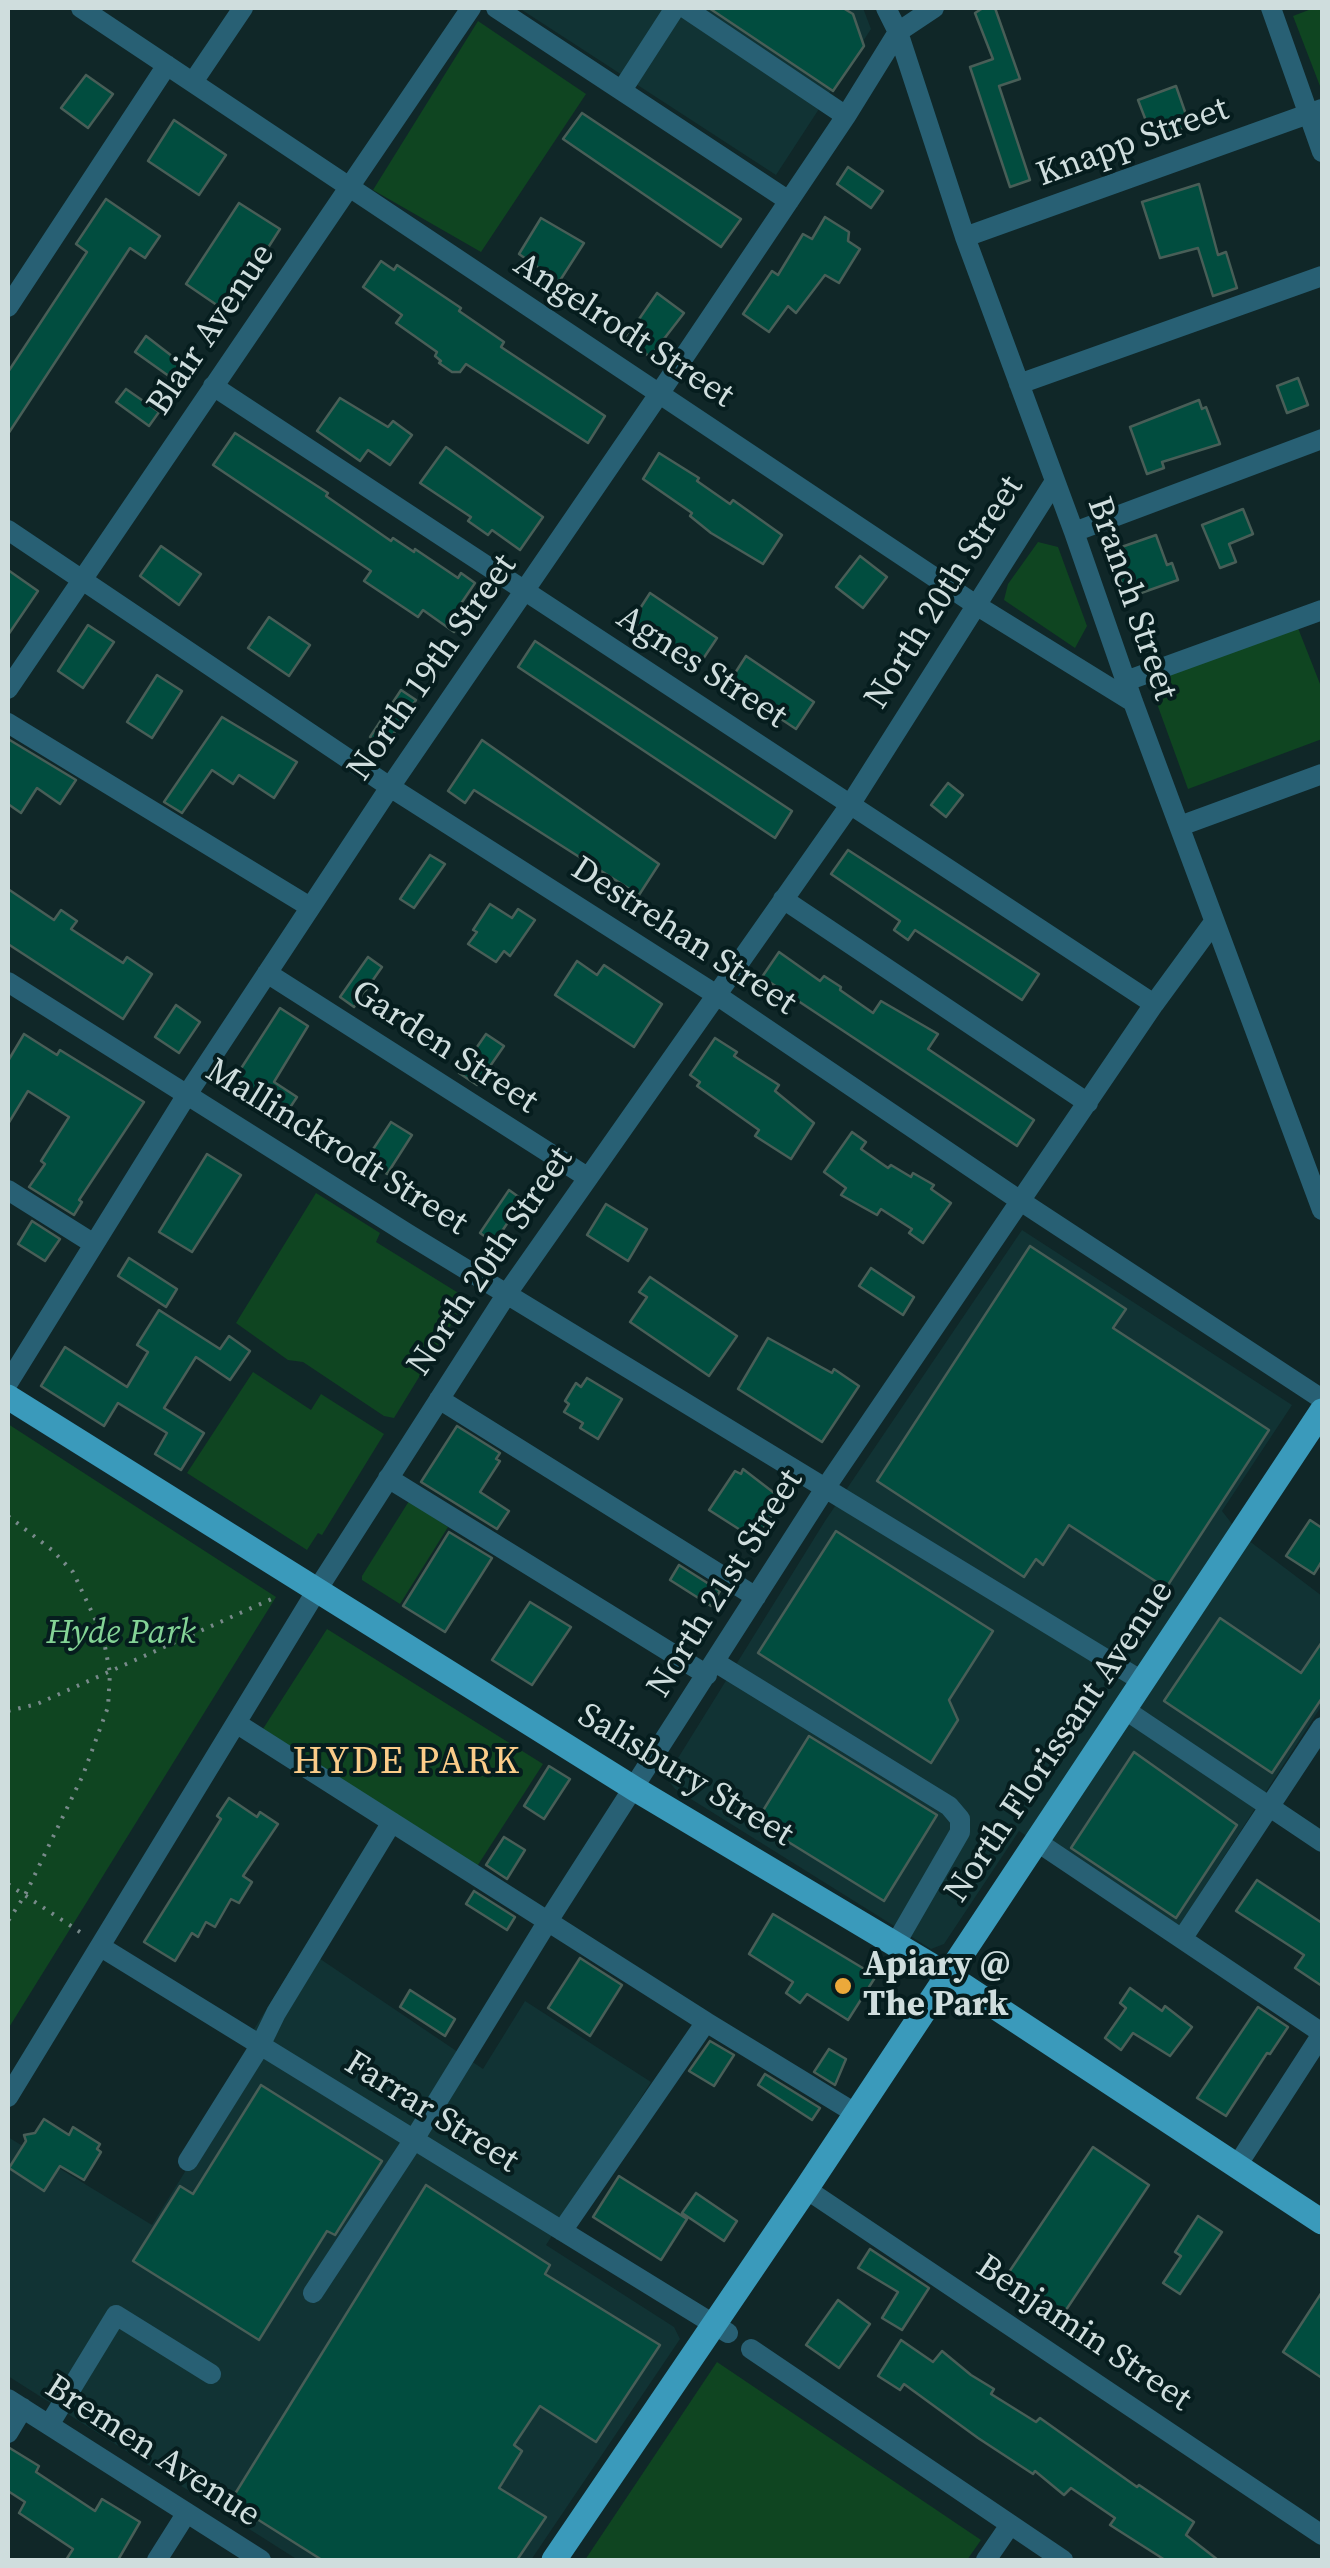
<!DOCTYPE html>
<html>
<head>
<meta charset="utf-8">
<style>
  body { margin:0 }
  #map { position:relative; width:1330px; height:2568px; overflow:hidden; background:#102728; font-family:"Source Serif 4",serif }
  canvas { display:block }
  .frame { position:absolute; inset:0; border:10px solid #cfdddd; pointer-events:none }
</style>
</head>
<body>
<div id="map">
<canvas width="1330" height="2568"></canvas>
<div class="frame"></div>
</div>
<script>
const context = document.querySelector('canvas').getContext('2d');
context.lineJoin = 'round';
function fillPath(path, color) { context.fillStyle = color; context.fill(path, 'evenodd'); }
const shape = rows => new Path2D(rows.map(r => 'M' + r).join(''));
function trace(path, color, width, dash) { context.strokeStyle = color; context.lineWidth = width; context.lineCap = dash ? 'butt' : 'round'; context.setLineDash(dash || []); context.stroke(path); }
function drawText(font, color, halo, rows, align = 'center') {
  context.font = font + ' "Source Serif 4",serif'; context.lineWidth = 8; context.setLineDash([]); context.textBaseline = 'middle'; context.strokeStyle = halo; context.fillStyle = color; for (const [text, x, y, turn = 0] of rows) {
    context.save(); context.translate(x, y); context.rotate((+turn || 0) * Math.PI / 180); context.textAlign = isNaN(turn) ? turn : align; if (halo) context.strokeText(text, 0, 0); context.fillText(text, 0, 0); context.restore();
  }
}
fillPath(shape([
  [519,8,863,8,871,29,776,175],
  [1022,1230,1292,1405,1222,1511,1240,1534,1322,1596,1322,1705,1174,1934,1019,1831,944,1944,931,1949,675,1789,668,1780,670,1771,825,1521],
  [304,1948,483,2069,525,2001,651,2082,546,2245,674,2327,680,2339,531,2560,298,2560,8,2376,8,2137,152,2225,253,2062,248,2039]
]), '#113334');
fillPath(shape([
  [1314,8,1322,8,1322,85,1320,86,1293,16],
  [478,21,586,94,481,252,373,190],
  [1038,542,1058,547,1087,626,1075,648,1004,600,1008,584],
  [1296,623,1322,689,1322,739,1188,789,1148,679],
  [316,1193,380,1233,376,1242,460,1294,458,1298,465,1302,394,1418,384,1416,303,1362,288,1360,236,1323],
  [253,1372,311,1410,321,1394,384,1434,322,1535,318,1533,307,1550,187,1473],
  [8,1424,276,1597,8,2029],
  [409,1501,448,1527,400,1604,362,1580,362,1576],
  [327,1629,543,1764,476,1868,261,1732],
  [717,2362,981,2540,967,2560,585,2560]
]), '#0f4521');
const building = shape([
  [709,8,843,8,853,14,864,46,833,91,709,8],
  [983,8,995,8,1020,79,999,86,1030,180,1010,187,970,67,993,59,975,13,983,8],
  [86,75,113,94,88,128,61,108,86,75],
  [1176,86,1190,126,1153,139,1138,100,1176,86],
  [582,113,741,219,721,247,563,139,582,113],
  [174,120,226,155,199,195,148,161,174,120],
  [848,167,883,191,871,208,837,184,848,167],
  [1199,184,1218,255,1226,252,1237,288,1213,296,1198,248,1160,258,1142,202,1199,184],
  [106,199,160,236,145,258,130,248,8,434,8,372,87,252,76,244,106,199],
  [239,203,280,229,227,312,186,284,239,203],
  [825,217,849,232,848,241,860,249,839,283,825,275,796,313,788,306,769,332,743,314,772,271,778,275,803,234,812,239,825,217],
  [541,218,584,243,559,282,519,254,541,218],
  [381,261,394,270,397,265,461,308,459,311,504,342,501,347,605,416,588,443,466,364,460,372,452,372,439,363,441,361,435,356,437,352,396,323,402,315,363,287,381,261],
  [657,293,684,313,650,357,626,338,657,293],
  [146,336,190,370,180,384,135,352,146,336],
  [1298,378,1308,405,1287,413,1277,386,1298,378],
  [126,389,159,412,149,426,116,402,126,389],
  [340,398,388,427,393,421,412,435,390,465,368,450,360,461,317,431,340,398],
  [1199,400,1202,409,1206,407,1220,444,1162,462,1164,468,1147,474,1130,427,1199,400],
  [235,433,328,493,326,496,391,541,393,538,414,552,415,549,458,578,461,573,475,583,456,611,465,617,454,632,423,610,418,617,364,581,371,571,213,465,235,433],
  [446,447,543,517,520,550,492,530,488,535,468,521,471,517,420,483,446,447],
  [659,453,699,478,697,481,730,504,733,500,782,535,763,564,711,533,690,516,692,513,643,479,659,453],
  [1243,509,1253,534,1229,544,1236,562,1220,568,1202,525,1243,509],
  [1156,535,1167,565,1172,563,1178,580,1127,598,1110,551,1156,535],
  [161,546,201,574,179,605,140,576,161,546],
  [860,556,887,577,863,608,836,587,860,556],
  [8,570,38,591,8,635,8,570],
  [650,593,717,638,699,665,632,621,650,593],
  [269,617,310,645,289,676,248,648,269,617],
  [88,625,114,642,83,688,58,671,88,625],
  [535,641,792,811,775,838,518,667,535,641],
  [746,656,814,702,796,729,728,684,746,656],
  [157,675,182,691,152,738,127,722,157,675],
  [401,690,416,700,385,747,370,737,401,690],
  [222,717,297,762,274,798,239,775,233,784,212,770,182,813,164,802,222,717],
  [8,739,76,780,60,804,37,788,21,813,8,804,8,739],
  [482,740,659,864,639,895,474,790,465,803,448,791,482,740],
  [948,783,963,795,946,817,931,805,948,783],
  [848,850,1039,974,1022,1000,915,930,908,940,894,930,900,921,831,874,848,850],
  [430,855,445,864,414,908,400,899,430,855],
  [8,889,54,920,61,910,77,921,71,929,123,963,127,957,152,974,123,1019,8,944,8,889],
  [490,904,512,918,518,909,535,920,510,956,504,951,496,962,468,944,477,932,473,930,490,904],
  [779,952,820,981,824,976,841,987,840,990,873,1013,881,1001,938,1034,928,1049,1034,1120,1017,1146,762,977,779,952],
  [368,957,382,967,354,1007,340,997,368,957],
  [577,961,597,975,604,965,662,1004,634,1047,555,995,577,961],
  [176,1005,200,1022,179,1053,155,1037,176,1005],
  [280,1008,308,1026,274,1082,297,1097,283,1118,231,1084,280,1008],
  [24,1034,57,1055,60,1050,144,1102,79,1200,82,1202,74,1215,29,1187,45,1164,41,1161,69,1117,28,1091,8,1124,8,1061,24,1034],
  [486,1034,504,1046,477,1085,459,1073,486,1034],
  [715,1038,737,1052,734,1056,779,1085,775,1091,814,1123,791,1159,755,1136,759,1130,697,1086,700,1082,690,1075,715,1038],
  [391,1122,412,1135,387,1174,366,1160,391,1122],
  [852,1132,866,1142,861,1149,888,1168,891,1165,911,1177,913,1173,934,1185,931,1189,951,1203,923,1243,909,1233,912,1229,881,1209,877,1215,841,1195,846,1188,824,1172,852,1132],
  [207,1154,241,1175,192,1252,159,1232,207,1154],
  [509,1190,523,1200,494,1243,480,1233,509,1190],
  [606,1204,647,1229,628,1261,587,1235,606,1204],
  [32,1221,60,1239,45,1261,18,1244,32,1221],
  [1030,1246,1126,1309,1113,1328,1269,1430,1166,1588,1069,1525,1043,1565,1036,1559,1024,1577,877,1481,1030,1246],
  [129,1258,177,1289,166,1307,118,1276,129,1258],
  [871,1268,914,1297,903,1315,859,1286,871,1268],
  [650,1277,737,1336,709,1376,630,1322,647,1297,639,1292,650,1277],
  [159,1310,220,1349,229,1336,250,1351,230,1380,196,1357,164,1408,204,1433,181,1470,155,1454,167,1433,118,1403,104,1426,41,1386,65,1347,127,1387,148,1352,137,1345,159,1310],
  [768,1338,832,1373,834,1369,859,1386,822,1442,738,1389,768,1338],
  [587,1378,622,1399,598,1439,580,1428,583,1423,564,1412,569,1404,565,1401,576,1383,581,1387,587,1378],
  [457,1426,500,1453,496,1459,500,1461,480,1492,509,1511,497,1529,421,1482,457,1426],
  [743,1469,782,1499,756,1540,709,1510,735,1471,741,1474,743,1469],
  [1310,1520,1322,1528,1322,1561,1314,1574,1286,1556,1310,1520],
  [836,1531,993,1631,949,1700,958,1720,931,1763,758,1653,836,1531],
  [449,1532,492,1558,445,1632,403,1606,449,1532],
  [679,1565,720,1591,711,1606,670,1580,679,1565],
  [530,1602,571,1627,532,1685,492,1660,530,1602],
  [1220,1618,1301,1673,1322,1642,1322,1698,1272,1773,1164,1701,1220,1618],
  [809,1736,937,1815,884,1901,756,1822,809,1736],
  [1134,1752,1237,1825,1176,1918,1071,1848,1134,1752],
  [549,1766,570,1779,544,1819,524,1806,549,1766],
  [229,1798,257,1817,260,1812,278,1824,243,1876,252,1882,239,1903,231,1899,215,1927,206,1922,198,1937,192,1933,175,1961,144,1942,221,1819,217,1816,229,1798],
  [504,1837,525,1850,507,1879,486,1865,504,1837],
  [1257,1880,1322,1923,1322,1986,1295,1968,1304,1955,1236,1911,1257,1880],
  [474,1891,515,1917,507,1930,466,1904,474,1891],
  [773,1914,876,1976,848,2020,807,1994,800,2003,786,1993,793,1982,749,1954,773,1914],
  [580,1958,622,1985,590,2036,548,2008,580,1958],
  [1130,1988,1162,2011,1165,2006,1192,2027,1170,2056,1133,2033,1121,2050,1105,2038,1126,2008,1120,2003,1130,1988],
  [410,1990,455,2019,445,2036,400,2007,410,1990],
  [1258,2007,1288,2027,1270,2054,1267,2053,1226,2116,1197,2098,1258,2007],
  [710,2041,734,2055,714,2086,689,2071,710,2041],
  [829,2049,846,2059,835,2085,814,2072,829,2049],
  [765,2074,820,2108,812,2120,758,2085,765,2074],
  [261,2085,382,2161,335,2235,327,2231,259,2340,133,2261,180,2186,193,2194,261,2085],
  [44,2119,69,2135,73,2127,100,2144,97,2149,101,2152,84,2180,60,2166,44,2191,9,2168,26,2141,24,2135,35,2133,44,2119],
  [1093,2147,1149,2185,1062,2316,1005,2278,1093,2147],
  [619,2176,687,2219,661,2260,593,2217,619,2176],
  [426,2185,550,2265,545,2274,660,2345,596,2442,540,2406,514,2445,522,2451,499,2488,546,2517,517,2560,322,2560,230,2502,426,2185],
  [696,2193,737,2221,724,2241,682,2213,696,2193],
  [1198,2216,1222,2232,1180,2294,1163,2283,1181,2256,1175,2252,1198,2216],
  [870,2249,929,2288,902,2330,882,2318,898,2292,858,2268,870,2249],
  [1322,2292,1322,2378,1283,2352,1322,2292],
  [838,2300,870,2324,839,2368,806,2345,838,2300],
  [901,2340,933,2362,942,2351,971,2375,994,2389,991,2394,1036,2422,1040,2418,1137,2487,1139,2485,1194,2522,1186,2535,1218,2560,1165,2560,1110,2525,1115,2518,1071,2488,1064,2495,1035,2471,1033,2474,978,2438,904,2384,900,2390,878,2376,901,2340],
  [8,2447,39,2466,36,2472,95,2511,102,2499,140,2522,118,2560,66,2560,73,2549,19,2513,25,2502,8,2491,8,2447]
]);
fillPath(building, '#014d3f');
trace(building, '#485e57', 2.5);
trace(shape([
  [8,1516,52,1550,73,1572,103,1636,110,1673,108,1707,83,1775,25,1895,8,1921],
  [8,1711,37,1704,276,1597],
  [8,1884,83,1934]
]), '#788a8a', 4, [2.5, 8]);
trace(shape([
  [81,8,976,605,1133,702],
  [496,8,789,201],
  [685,8,846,116],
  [886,8,898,32,965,237,1074,532,1133,702,1322,1210],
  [1271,8,1322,152],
  [193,82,243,8],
  [622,90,675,8],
  [965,237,1322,109],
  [8,307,167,65],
  [1019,384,1322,276],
  [213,386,1154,1004],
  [8,530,390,787,715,994,1022,1202,1322,1399],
  [1074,532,1322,439],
  [1126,681,1322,610],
  [8,689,471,8],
  [8,723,310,907],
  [1180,826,1322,774],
  [783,899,1088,1103],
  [267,973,587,1177],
  [8,982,408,1234,1142,1681],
  [8,1190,94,1244],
  [8,1383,188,1093,390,787,659,394,846,116,898,32,934,8],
  [439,1399,756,1597],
  [388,1478,707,1675],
  [715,1662,949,1806,960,1819,960,1832,896,1943],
  [1124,1709,1322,1842],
  [236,1723,706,2022,562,2231],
  [1036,1841,1322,2033],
  [1182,1939,1322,1727],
  [101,1947,728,2333],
  [706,2022,855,2113],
  [8,2097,317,1590,508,1292,850,805,1055,481],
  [188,2161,260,2046,276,2013,392,1822],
  [1238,2164,1322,2034],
  [806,2189,1322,2535],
  [313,2293,413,2141,548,1921,826,1487,1154,1004,1214,922],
  [751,2349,1063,2560],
  [8,2399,261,2560],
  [49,2425,116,2315,211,2374],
  [8,2433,23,2408],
  [157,2560,186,2514],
  [986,2560,1010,2525]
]), '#286074', 20);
trace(shape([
  [8,1397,635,1789,947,1975,1322,2222],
  [554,2560,806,2189,1322,1411]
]), '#3a9abb', 25);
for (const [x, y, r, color] of [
  [843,1986,10,"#eca93a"]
]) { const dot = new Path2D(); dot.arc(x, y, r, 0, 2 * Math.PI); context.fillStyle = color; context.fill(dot); trace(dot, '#061d1e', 4); }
drawText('35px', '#cfdddd', '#061d1e', [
  ["Knapp Street",1133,143,-20],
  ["Blair Avenue",212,330,-56],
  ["Angelrodt Street",623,331,33],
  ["North 20th Street",945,593,-58],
  ["Branch Street",1131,599,71],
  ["North 19th Street",433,668,-55],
  ["Agnes Street",701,668,33],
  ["Destrehan Street",683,937,33],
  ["Garden Street",444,1048,33],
  ["Mallinckrodt Street",336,1148,32],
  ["North 20th Street",491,1262,-56],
  ["North 21st Street",726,1584,-58],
  ["North Florissant Avenue",1060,1742,-56],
  ["Salisbury Street",685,1776,31],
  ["Farrar Street",431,2113,32],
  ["Benjamin Street",1083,2334,34],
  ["Bremen Avenue",152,2452,33]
]);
drawText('italic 35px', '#84d496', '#061d1e', [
  ["Hyde Park",121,1634]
]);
drawText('bold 35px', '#cfdddd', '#061d1e', [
  ["Apiary @",863,1966],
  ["The Park",863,2006]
], 'left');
context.letterSpacing = '2.5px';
drawText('38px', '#fbcc89', '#061d1e', [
  ["HYDE PARK",407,1763]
]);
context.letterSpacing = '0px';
</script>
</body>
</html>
